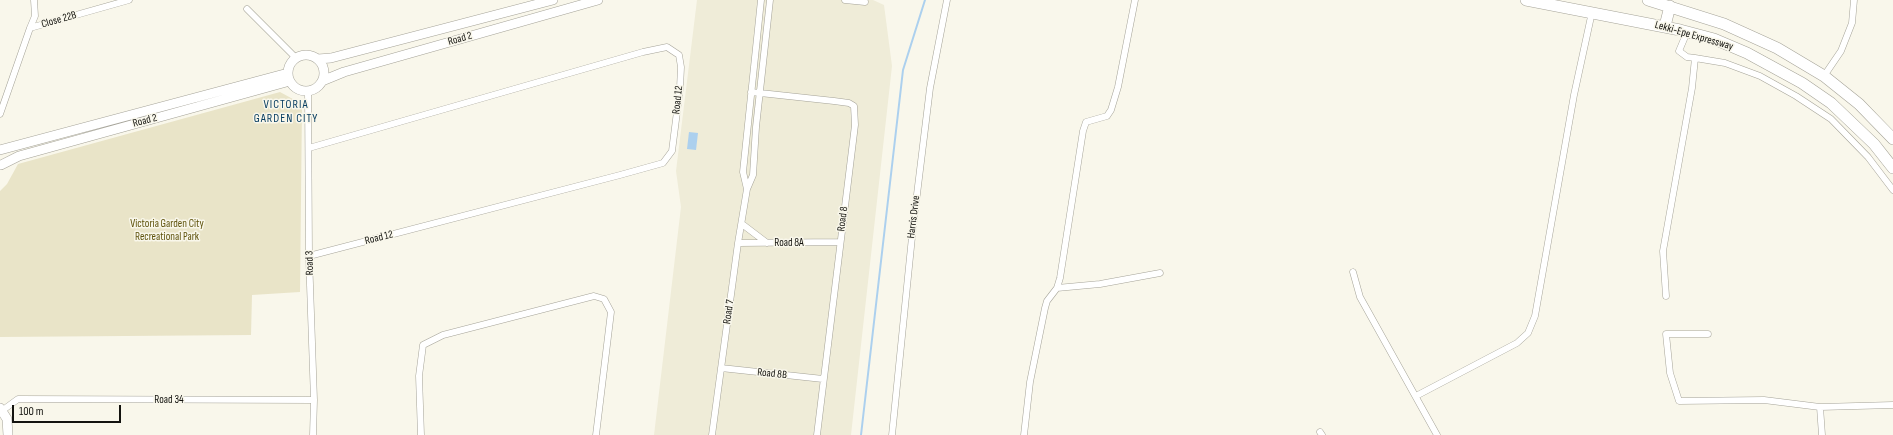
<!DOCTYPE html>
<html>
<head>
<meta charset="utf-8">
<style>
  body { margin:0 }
  #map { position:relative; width:1893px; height:435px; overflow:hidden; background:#f9f7eb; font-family:"Sofia Sans Condensed",sans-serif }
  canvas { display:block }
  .scale { position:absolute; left:12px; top:405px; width:109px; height:18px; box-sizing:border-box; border:2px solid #13130f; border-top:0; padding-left:5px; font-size:12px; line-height:14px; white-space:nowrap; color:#13130f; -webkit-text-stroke:3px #f9f7eb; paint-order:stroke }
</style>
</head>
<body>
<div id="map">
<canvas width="1893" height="435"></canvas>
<div class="scale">100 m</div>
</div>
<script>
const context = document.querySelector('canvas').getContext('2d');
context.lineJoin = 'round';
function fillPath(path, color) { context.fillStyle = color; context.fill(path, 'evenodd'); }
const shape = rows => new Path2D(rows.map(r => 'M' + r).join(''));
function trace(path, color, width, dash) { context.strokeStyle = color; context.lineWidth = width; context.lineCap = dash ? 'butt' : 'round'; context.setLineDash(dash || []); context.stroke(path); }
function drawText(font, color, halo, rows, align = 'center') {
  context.font = font + ' "Sofia Sans Condensed",sans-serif'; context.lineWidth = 3; context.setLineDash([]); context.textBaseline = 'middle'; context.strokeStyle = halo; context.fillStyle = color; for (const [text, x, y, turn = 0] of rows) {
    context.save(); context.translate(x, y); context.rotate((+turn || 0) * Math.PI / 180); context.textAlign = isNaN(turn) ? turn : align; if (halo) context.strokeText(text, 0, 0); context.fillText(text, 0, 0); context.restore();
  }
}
fillPath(shape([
  [697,0,873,0,884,5,892,66,851,435,654,435,681,207,676,171]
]), '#efecd8');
fillPath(shape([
  [280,92,302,104,300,292,252,295,251,335,0,337,0,191,7,184,18,164]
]), '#e9e4c8');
fillPath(shape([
  [689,132,698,133,696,150,687,149]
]), '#acd0ee');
trace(shape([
  [861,435,903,70,925,0]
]), '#acd0ee', 2);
const street = shape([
  [845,0,865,2],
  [247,9,296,58],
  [30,28,35,16,34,0],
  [1695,58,1725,63,1760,76,1796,96,1831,119,1868,157,1893,190],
  [1824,76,1841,51,1852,23,1854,0],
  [308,91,309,256,314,400,313,435],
  [751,92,834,101,849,103,854,106,855,125,817,435],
  [0,114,30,28,129,0],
  [309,148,643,52,667,47,679,55,681,67,680,88,672,151,663,163,620,175,309,256],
  [747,189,743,172,761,0],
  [742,224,767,243],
  [738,243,840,242],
  [1353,272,1360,297,1437,435],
  [1057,288,1100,284,1160,273],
  [1666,296,1663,251,1692,88,1695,58,1687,57,1679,51,1687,32],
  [1708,334,1666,334,1670,373,1679,401,1764,400,1820,407],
  [721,368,823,379],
  [1416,396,1517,343,1528,333,1535,316,1574,95,1592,12],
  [3,410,18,399,314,400],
  [1320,432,1322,435],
  [421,435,419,376,423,345,443,335,594,296,604,299,611,312,596,435],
  [712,435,738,243,747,189,753,175,756,127,770,0],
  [892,435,913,227,930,88,947,0],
  [1024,435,1030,382,1045,308,1047,301,1057,288,1060,278,1083,131,1086,122,1107,116,1111,110,1118,87,1135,0],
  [1822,435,1820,407,1893,405]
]);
const secondary = shape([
  '288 73a18 18 0 1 1 36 0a18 18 0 1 1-36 0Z',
  [318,59,331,58,553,0],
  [322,81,344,72,598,0],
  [0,150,288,73],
  [1,165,19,156,290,81],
  [0,408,7,419,8,435]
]);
const highway = shape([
  [1526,0,1680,30,1714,39,1747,53,1802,83,1831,103,1874,144,1893,168],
  [1648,0,1724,24,1777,48,1824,76,1859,104,1893,139],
  [1665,26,1670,6]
]);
trace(street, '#a5a398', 7);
trace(secondary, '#a5a398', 10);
trace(highway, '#a5a398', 12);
trace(street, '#fff', 6);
trace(secondary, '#fff', 9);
trace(highway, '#fff', 11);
drawText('11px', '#13130f', '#f9f7eb', [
  ["Close 22B",59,20,-16],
  ["Lekki-Epe Expressway",1694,36,16],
  ["Road 2",460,39,-16],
  ["Road 12",678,100,-84],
  ["Road 2",145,121,-15],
  ["Harris Drive",914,217,-83],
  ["Road 8",843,219,-83],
  ["Road 12",379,238,-14],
  ["Road 8A",789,243],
  ["Road 3",310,263,-91],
  ["Road 7",729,312,-82],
  ["Road 8B",772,374,6],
  ["Road 34",169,400]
]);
drawText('11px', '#5f530c', '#f9f7eb', [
  ["Victoria Garden City",167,224],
  ["Recreational Park",167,237]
]);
context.letterSpacing = '1px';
drawText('12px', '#083e61', '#f9f7eb', [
  ["VICTORIA",286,105],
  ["GARDEN CITY",286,119]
]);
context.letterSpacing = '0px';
</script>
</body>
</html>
